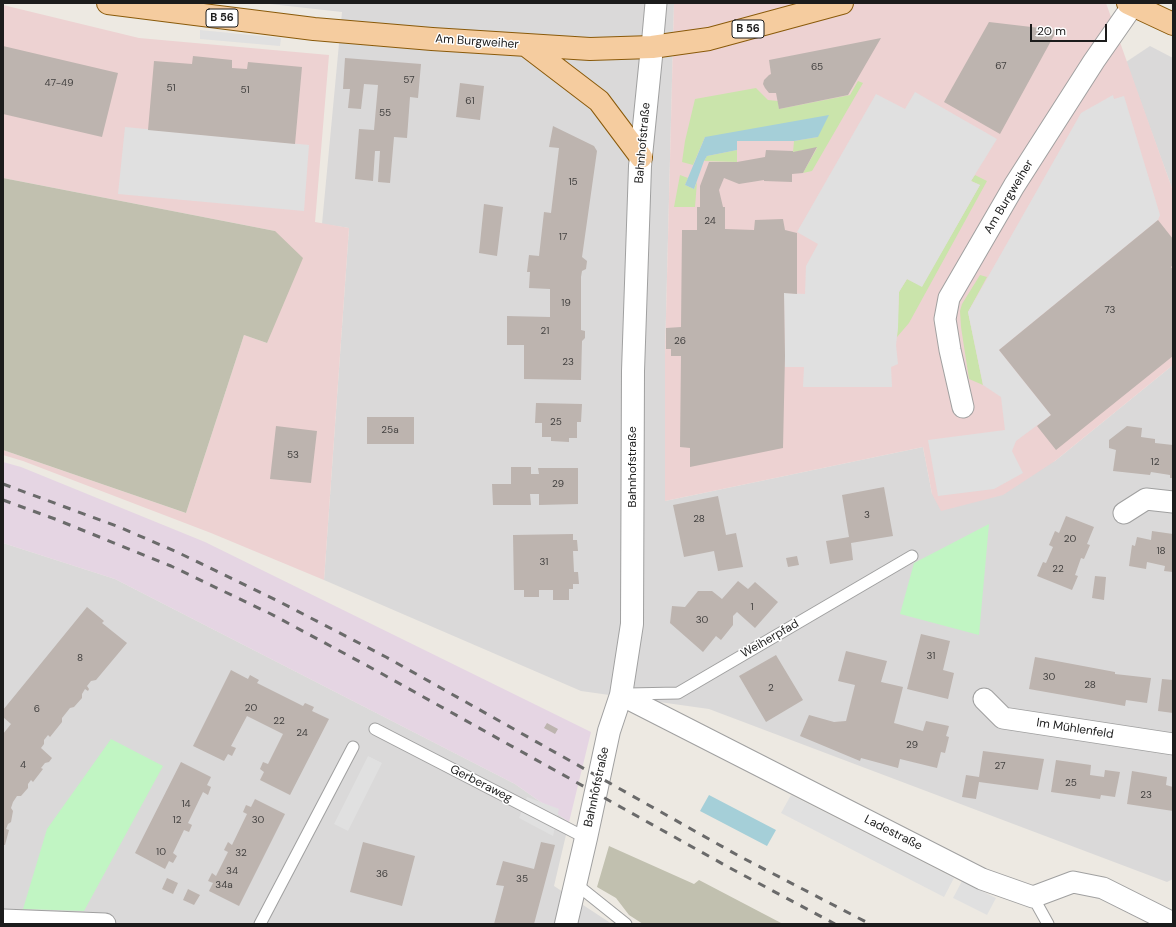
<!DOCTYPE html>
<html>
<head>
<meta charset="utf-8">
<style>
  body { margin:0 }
  #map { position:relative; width:1176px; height:927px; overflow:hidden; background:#ede9e2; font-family:"DM Sans",sans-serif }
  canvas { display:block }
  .frame { position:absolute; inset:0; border:4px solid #1c1c1c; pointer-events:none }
  .scale { position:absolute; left:1030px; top:24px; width:77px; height:18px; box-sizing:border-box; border:2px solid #1c1c1c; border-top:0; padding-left:5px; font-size:12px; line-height:14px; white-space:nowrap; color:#1c1c1c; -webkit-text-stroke:3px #fff; paint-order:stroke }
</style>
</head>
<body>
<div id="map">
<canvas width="1176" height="927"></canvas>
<div class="frame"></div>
<div class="scale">20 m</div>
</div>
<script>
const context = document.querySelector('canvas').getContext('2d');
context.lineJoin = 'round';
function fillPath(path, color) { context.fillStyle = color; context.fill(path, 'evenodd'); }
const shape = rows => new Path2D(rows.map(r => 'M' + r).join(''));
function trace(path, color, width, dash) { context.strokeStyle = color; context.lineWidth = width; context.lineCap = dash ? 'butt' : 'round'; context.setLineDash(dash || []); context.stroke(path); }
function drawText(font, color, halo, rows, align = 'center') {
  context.font = font + ' "DM Sans",sans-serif'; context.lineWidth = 3; context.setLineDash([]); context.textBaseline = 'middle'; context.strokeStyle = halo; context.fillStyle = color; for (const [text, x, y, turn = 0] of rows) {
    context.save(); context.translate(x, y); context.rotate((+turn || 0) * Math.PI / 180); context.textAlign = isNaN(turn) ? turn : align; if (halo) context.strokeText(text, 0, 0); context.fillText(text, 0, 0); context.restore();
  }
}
fillPath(shape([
  [261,3,674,3,665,355,665,501,923,447,932,494,1055,461,1173,365,1173,879,1167,882,709,709,581,691,324,580,349,228,322,224,342,12],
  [1150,46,1173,58,1173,191,1126,62],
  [3,543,115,579,515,784,569,822,554,886,612,924,3,924]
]), '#dad9d9');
fillPath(shape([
  [674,3,1106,3,1173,191,1173,365,1055,461,1003,495,941,511,932,494,923,447,665,501,665,355],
  [3,5,139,38,329,55,315,222,349,228,324,580,211,533,23,461,3,455,3,450,186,513,244,335,267,343,275,231,3,178]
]), '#edd2d2');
fillPath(shape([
  [3,462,21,467,205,542,591,732,569,822,515,784,115,579,3,543]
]), '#e5d5e3');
fillPath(shape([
  [3,178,275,231,303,258,267,343,244,335,186,513,3,450],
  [609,846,694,884,699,880,783,924,643,924,629,915,616,898,597,887]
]), '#c1c0af');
fillPath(shape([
  [858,81,863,83,812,171,803,173,817,148,793,152,794,141,818,137,705,137,693,165,682,162,685,141,695,99,756,88,768,100,778,101,779,109,850,95],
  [737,150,737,162,704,161,707,156],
  [680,175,688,178,685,185,694,189,697,182,695,207,674,207],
  [975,175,987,181,909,323,897,337,899,292,907,279,922,286,980,185,971,181],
  [980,275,987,277,968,312,983,385,969,379,961,327,960,311,962,304]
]), '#cae4ab');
fillPath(shape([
  [989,524,979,635,900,614,914,563],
  [111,739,163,766,84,911,23,909,47,829]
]), '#c1f5c3');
fillPath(shape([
  [200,30,281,38,280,46,200,39],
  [915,92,997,139,971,181,980,185,922,287,907,279,899,292,898,328,896,345,898,364,891,367,892,387,803,387,804,367,785,367,784,293,805,294,806,266,818,244,797,232,876,94,905,109],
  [1113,95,1114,99,1124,96,1160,215,1158,220,999,350,1051,415,1016,441,1012,451,1023,473,994,489,938,496,928,440,1005,430,1001,397,983,385,968,312,1081,113],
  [125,127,309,145,304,211,118,194],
  [368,756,382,763,348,831,334,824],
  [791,795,954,878,944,897,781,813],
  [527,797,559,809,553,836,519,818],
  [962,881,996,898,987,915,953,898]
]), '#e0e0e0');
fillPath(shape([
  [829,115,818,137,794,141,737,141,737,150,707,156,704,161,694,189,685,185,705,137],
  [709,795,776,830,767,846,700,811]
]), '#a5cfd8');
fillPath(shape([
  [989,22,1057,30,1000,134,944,102],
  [881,38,848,95,779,109,776,93,769,93,765,88,763,84,764,80,769,75,771,74,769,60],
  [3,46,118,73,102,137,3,114],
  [193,56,232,60,232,68,247,69,248,62,302,67,295,144,148,130,154,61,192,64],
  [345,58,421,64,418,98,410,97,407,138,394,137,390,183,378,182,380,151,375,151,373,181,355,179,359,129,374,130,378,85,364,84,361,109,348,108,350,89,343,89],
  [460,83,484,86,480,120,456,117],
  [553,126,594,146,597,151,582,257,587,261,586,269,582,271,581,277,581,330,585,331,585,338,582,341,581,380,524,379,524,345,507,345,507,316,550,317,550,289,529,288,530,272,527,272,529,255,539,256,544,212,551,213,559,148,549,147],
  [817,147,803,173,792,174,792,182,764,181,764,180,739,184,724,178,719,190,723,207,725,207,725,229,754,230,755,220,783,219,785,230,797,233,797,294,784,293,785,356,783,448,690,467,690,448,680,447,681,356,671,356,671,349,666,349,666,328,681,327,682,230,697,230,697,207,700,207,700,186,709,162,737,162,765,157,766,150,793,151,793,152],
  [484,204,503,207,497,256,479,253],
  [1158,220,1173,239,1173,265,1171,267,1173,270,1173,356,1056,450,1037,426,1051,415,999,350],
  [536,403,582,404,581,422,577,422,577,438,569,438,569,442,551,441,551,437,542,437,542,423,535,423],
  [367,417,414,417,414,444,367,444],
  [276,426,317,431,311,483,270,479],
  [1127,426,1142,428,1141,437,1155,439,1155,443,1173,445,1173,478,1170,478,1170,475,1151,472,1150,475,1113,471,1116,450,1109,448,1109,440],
  [511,467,531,467,531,474,539,474,538,468,578,468,578,504,539,505,539,494,530,494,531,505,493,505,492,484,511,484],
  [884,487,893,536,851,543,853,560,830,564,826,541,849,537,842,495],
  [718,496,726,535,736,533,743,567,718,571,714,551,684,557,673,505],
  [1066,516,1094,527,1087,544,1090,545,1084,559,1081,558,1075,575,1078,576,1072,590,1037,576,1043,562,1046,563,1053,547,1049,545,1055,531,1059,533],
  [1152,531,1173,534,1173,572,1164,571,1165,566,1147,562,1146,569,1129,566,1132,545,1135,546,1137,537,1151,540],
  [573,534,573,540,577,540,578,551,573,551,574,572,578,572,579,584,573,584,573,589,569,589,569,600,553,600,553,590,539,590,539,597,524,597,524,590,514,590,513,535],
  [797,556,799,565,788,567,786,558],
  [1095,576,1106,577,1104,600,1092,598],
  [738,581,748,589,755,582,778,602,755,628,737,612,733,616,733,625,721,640,716,636,703,652,670,623,672,606,685,607,698,591,712,591,722,599],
  [87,607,104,621,102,623,127,643,96,680,91,681,87,686,89,689,88,691,85,689,82,694,82,698,74,707,70,708,62,718,62,722,50,737,48,735,44,740,44,744,41,748,52,758,49,762,45,763,41,768,43,769,33,782,31,780,28,784,28,788,21,796,17,796,13,802,11,808,13,811,11,822,8,824,6,829,9,830,5,845,3,845,3,734,11,724,3,717,3,710],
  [921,634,950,641,943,670,954,673,948,699,907,689],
  [846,651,887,661,881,682,903,687,894,723,923,731,926,721,949,726,946,736,949,737,945,753,941,752,937,768,900,759,898,768,861,758,860,761,800,736,809,715,834,722,846,721,855,685,838,681],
  [776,655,803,700,766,722,739,676],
  [1035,657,1115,672,1115,674,1151,678,1147,703,1126,700,1125,706,1029,689],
  [231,670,248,679,250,675,259,680,257,683,303,706,305,703,314,707,312,711,329,719,290,795,260,780,264,772,260,769,263,762,268,764,283,734,247,716,231,746,236,748,232,756,228,754,224,761,193,746],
  [1162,679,1173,680,1173,713,1158,711],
  [547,723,558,729,555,734,544,728],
  [983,751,1044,759,1038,790,979,782,976,799,962,797,966,775,979,777],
  [1056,760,1091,765,1090,775,1104,777,1105,770,1120,772,1115,797,1101,795,1100,799,1051,792],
  [181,762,211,777,207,785,211,787,208,795,203,792,188,823,192,825,189,832,184,830,173,853,177,856,173,863,169,861,165,869,135,853],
  [1132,771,1167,777,1166,785,1173,787,1173,811,1127,804],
  [255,799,285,814,239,906,209,891,213,883,208,881,212,873,216,876,228,852,224,850,228,842,232,845,247,814,243,812,246,805,251,807],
  [363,842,415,856,402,906,350,892],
  [541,842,555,845,534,924,494,924,504,886,496,885,503,861,534,869],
  [167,878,178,883,173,894,162,889],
  [188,889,200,895,194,905,183,900]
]), '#bdb4af');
const service = shape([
  [628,694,678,693,912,556],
  [375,729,586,838],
  [576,884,626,924],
  [1033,897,1048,924],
  [260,924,353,747]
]);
const minor = shape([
  [652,47,656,3],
  [963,407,950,350,945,319,949,298,1014,186,1094,61,1133,5],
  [1124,513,1146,499,1173,502],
  [621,695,982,879,1033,897,1073,882,1103,888,1173,923],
  [984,699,1003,718,1173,744],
  [3,920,105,924]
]);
const tertiary = shape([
  [566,924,586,838,609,731,621,695,632,624,633,371,639,196,640,166,652,47]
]);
const primary = shape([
  [108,3,314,29,432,39,590,49,652,47,709,39,842,3],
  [1128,3,1173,24],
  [527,46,599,101,641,157]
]);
trace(service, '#a0a0a0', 13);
trace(minor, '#a0a0a0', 23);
trace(tertiary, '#a0a0a0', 24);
trace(primary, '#8a5a0a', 24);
trace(service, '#fff', 11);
trace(minor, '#fff', 21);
trace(tertiary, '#fff', 22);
trace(primary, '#f5cc9f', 22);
trace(shape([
  [3,484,119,527,177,552,278,601,386,657,739,856,870,924],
  [3,500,55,519,171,566,271,614,377,671,730,868,835,924]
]), '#6a6a6a', 3, [8, 8]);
drawText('10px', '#444241', null, [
  ["67",1001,66],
  ["65",817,67],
  ["57",409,80],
  ["47-49",59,83],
  ["51",171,88],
  ["51",245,90],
  ["61",470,101],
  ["55",385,113],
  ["15",573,182],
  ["24",710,221],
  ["17",563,237],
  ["19",566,303],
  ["73",1110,310],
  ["21",545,331],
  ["26",680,341],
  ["23",568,362],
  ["25",556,422],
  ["25a",390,430],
  ["53",293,455],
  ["12",1155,462],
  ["29",558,484],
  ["3",867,515],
  ["28",699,519],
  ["20",1070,539],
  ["18",1161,551],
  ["31",544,562],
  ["22",1058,569],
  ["1",752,607],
  ["30",702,620],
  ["31",931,656],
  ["8",80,658],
  ["30",1049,677],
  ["28",1090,685],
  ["2",771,688],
  ["20",251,708],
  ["6",37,709],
  ["22",279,721],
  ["24",302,733],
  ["29",912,745],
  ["4",23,765],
  ["27",1000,766],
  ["25",1071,783],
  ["23",1146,795],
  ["14",186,804],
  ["12",177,820],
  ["30",258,820],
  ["10",161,852],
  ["32",241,853],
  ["34",232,871],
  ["36",382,874],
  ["35",522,879],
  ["34a",224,885]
]);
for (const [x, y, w] of [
  [222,18,32],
  [748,29,32]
]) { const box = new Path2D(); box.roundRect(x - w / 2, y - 9, w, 18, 3); context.fillStyle = '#fff'; context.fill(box); trace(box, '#1c1c1c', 1); }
drawText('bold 11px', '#1c1c1c', null, [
  ["B 56",222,18],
  ["B 56",748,29]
]);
drawText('12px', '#1c1c1c', '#fff', [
  ["Am Burgweiher",477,42,4],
  ["Bahnhofstraße",643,143,-85],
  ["Am Burgweiher",1009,197,-59],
  ["Bahnhofstraße",633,467,-90],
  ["Weiherpfad",770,639,-30],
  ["Im Mühlenfeld",1075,729,9],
  ["Gerberaweg",481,784,27],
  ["Bahnhofstraße",597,787,-78],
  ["Ladestraße",893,833,27]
]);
</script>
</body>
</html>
